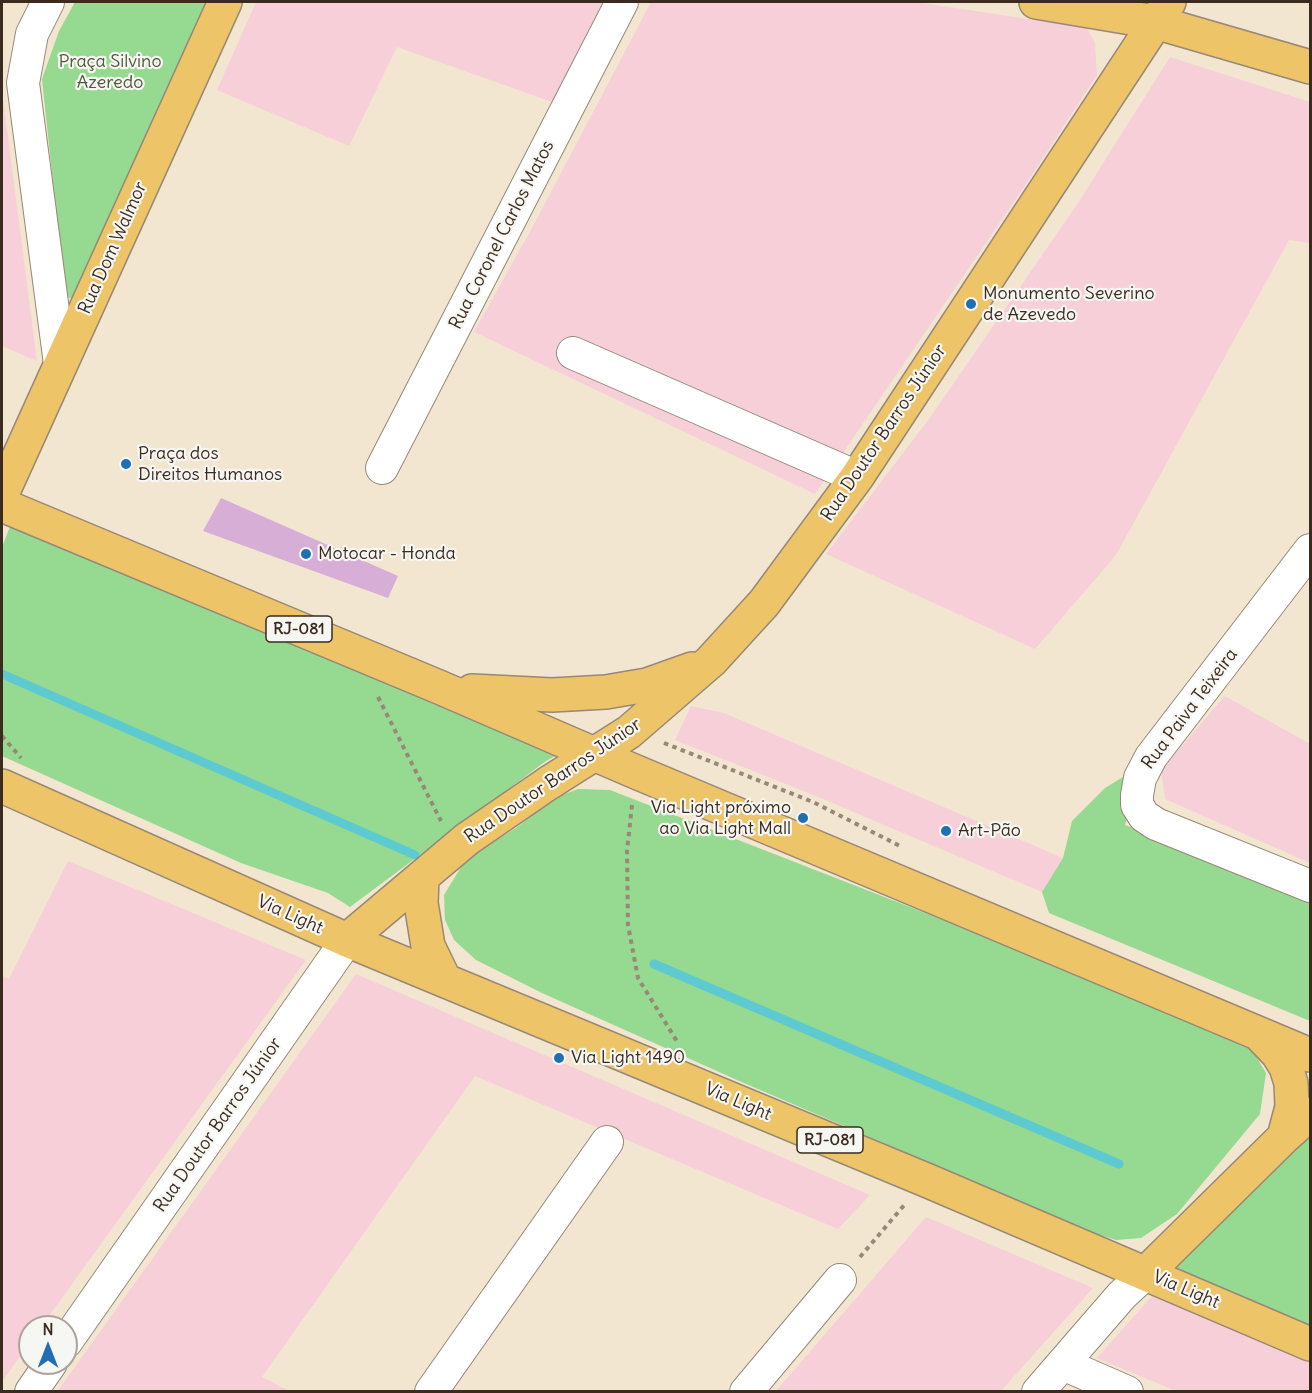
<!DOCTYPE html>
<html>
<head>
<meta charset="utf-8">
<style>
  body { margin:0 }
  #map { position:relative; width:1312px; height:1393px; overflow:hidden; background:#f3e6d0; font-family:Delius,sans-serif }
  canvas { display:block }
  .frame { position:absolute; inset:0; border:3px solid #3b2a1e; pointer-events:none }
  .north { position:absolute; left:18px; top:1315px; width:60px; height:60px; box-sizing:border-box; background:#f6f6f2; border:2px solid #aba49d; border-radius:50%; rotate:0deg; font-size:16px; font-weight:700; line-height:24px; text-align:center; color:#3b2a1e }
  .north::after { content:''; display:block; margin:auto; width:21px; height:27px; background:#1f6fb2; clip-path:polygon(50% 0,100% 100%,50% 72%,0 100%) }
</style>
</head>
<body>
<div id="map">
<canvas width="1312" height="1393"></canvas>
<div class="frame"></div>
<div class="north">N</div>
</div>
<script>
const context = document.querySelector('canvas').getContext('2d');
context.lineJoin = 'round';
function fillPath(path, color) { context.fillStyle = color; context.fill(path, 'evenodd'); }
const shape = rows => new Path2D(rows.map(r => 'M' + r).join(''));
function trace(path, color, width, dash) { context.strokeStyle = color; context.lineWidth = width; context.lineCap = dash ? 'butt' : 'round'; context.setLineDash(dash || []); context.stroke(path); }
function drawText(font, color, halo, rows, align = 'center') {
  context.font = font + ' Delius,sans-serif'; context.lineWidth = 4.5; context.setLineDash([]); context.textBaseline = 'middle'; context.strokeStyle = halo; context.fillStyle = color; for (const [text, x, y, turn = 0] of rows) {
    context.save(); context.translate(x, y); context.rotate((+turn || 0) * Math.PI / 180); context.textAlign = isNaN(turn) ? turn : align; if (halo) context.strokeText(text, 0, 0); context.fillText(text, 0, 0); context.restore();
  }
}
fillPath(shape([
  [256,2,604,2,552,102,397,47,349,146,217,90],
  [651,2,916,2,1087,28,1095,43,1097,75,1024,187,815,494,474,332,532,228],
  [1170,57,1310,102,1310,243,1289,240,1116,555,1035,649,826,554,929,419,1078,203],
  [2,98,3,99,37,361,2,346],
  [1225,696,1310,744,1310,863,1165,799,1161,770],
  [691,706,724,713,1063,858,1042,892,816,796,675,740],
  [68,861,306,960,41,1327,30,1327,30,1342,2,1382,2,976,9,979],
  [356,974,870,1195,838,1229,475,1076,262,1377,289,1391,57,1392],
  [926,1217,1093,1288,1001,1391,776,1391],
  [1153,1295,1310,1362,1310,1391,1176,1391,1097,1358]
]), '#f6cfd8');
fillPath(shape([
  [75,2,214,2,75,297,70,298,65,296,42,79,59,31],
  [11,524,557,755,546,761,350,907,328,893,241,863,2,756,2,547],
  [1141,766,1125,825,1310,895,1310,1021,1049,913,1042,892,1063,858,1072,821,1105,788],
  [578,789,610,790,1200,1020,1247,1041,1266,1073,1260,1114,1177,1214,1141,1238,1116,1240,1090,1232,737,1080,542,993,476,960,454,940,445,920,444,895,466,859,516,828,554,798],
  [1310,1136,1310,1325,1170,1266,1260,1181]
]), '#96d990');
trace(shape([
  [2,674,415,855],
  [654,964,1119,1164]
]), '#5ccad0', 9);
fillPath(shape([
  [221,498,398,576,388,598,203,531]
]), '#d6aed6');
const minor = shape([
  [48,2,32,34,23,83,60,364],
  [573,353,857,477],
  [382,468,622,2],
  [1310,550,1151,757,1140,778,1137,795,1137,805,1144,816,1156,824,1310,886],
  [66,1342,347,940],
  [1063,1364,1127,1392],
  [31,1392,51,1363],
  [431,1392,607,1142],
  [746,1392,840,1280],
  [1038,1392,1122,1295,1146,1273]
]);
const major = shape([
  [1036,2,1155,22,1310,67],
  [2,494,225,2],
  [2,505,439,687,629,769,1310,1055],
  [472,691,552,695,606,692,647,685,692,669],
  [2,786,347,940,926,1180,1310,1344],
  [422,878,421,903,428,946,444,979],
  [347,940,467,839,547,784,629,732,711,661,764,603,857,477,1169,2],
  [1259,1034,1278,1054,1286,1067,1291,1083,1292,1107,1284,1137],
  [1146,1273,1284,1137,1310,1114]
]);
trace(minor, '#978877', 34);
trace(major, '#978877', 36);
trace(shape([
  [378,697,441,821],
  [2,736,21,758],
  [664,743,813,802,902,847],
  [632,805,627,851,628,925,638,978,678,1043],
  [860,1257,906,1203]
]), '#978877', 4, [4.5, 4.5]);
trace(minor, '#fff', 32);
trace(major, '#eec469', 33);
for (const [x, y, r, color] of [
  [971,304,6,"#1f6fb2"],
  [126,464,6,"#1f6fb2"],
  [306,554,6,"#1f6fb2"],
  [803,818,6,"#1f6fb2"],
  [946,831,6,"#1f6fb2"],
  [559,1058,6,"#1f6fb2"]
]) { const dot = new Path2D(); dot.arc(x, y, r, 0, 2 * Math.PI); context.fillStyle = color; context.fill(dot); trace(dot, '#f6f6f2', 2); }
for (const [x, y, w] of [
  [299,629,66],
  [830,1140,66]
]) { const box = new Path2D(); box.roundRect(x - w / 2, y - 13, w, 26, 4.5); context.fillStyle = '#f6f6f2'; context.fill(box); trace(box, '#3b2a1e', 1.5); }
drawText('bold 16px', '#3b2a1e', null, [
  ["RJ-081",299,629],
  ["RJ-081",830,1140]
]);
drawText('18px', '#52563a', '#f6f6f2', [
  ["Praça Silvino",110,62],
  ["Azeredo",110,83]
]);
drawText('18px', '#3b2a1e', '#f6f6f2', [
  ["Rua Coronel Carlos Matos",502,235,-63],
  ["Rua Dom Walmor",113,248,-66],
  ["Rua Doutor Barros Júnior",884,433,-56],
  ["Rua Paiva Teixeira",1190,709,-53],
  ["Rua Doutor Barros Júnior",553,781,-34],
  ["Via Light",290,915,24],
  ["Via Light",738,1102,23],
  ["Rua Doutor Barros Júnior",218,1125,-55],
  ["Via Light",1186,1290,23]
]);
drawText('18px', '#3b2a1e', '#f6f6f2', [
  ["Monumento Severino",983,294],
  ["de Azevedo",983,315],
  ["Praça dos",138,454],
  ["Direitos Humanos",138,475],
  ["Motocar - Honda",318,554],
  ["Via Light próximo",791,808,"right"],
  ["ao Via Light Mall",791,829,"right"],
  ["Art-Pão",958,831],
  ["Via Light 1490",571,1058]
], 'left');
</script>
</body>
</html>
